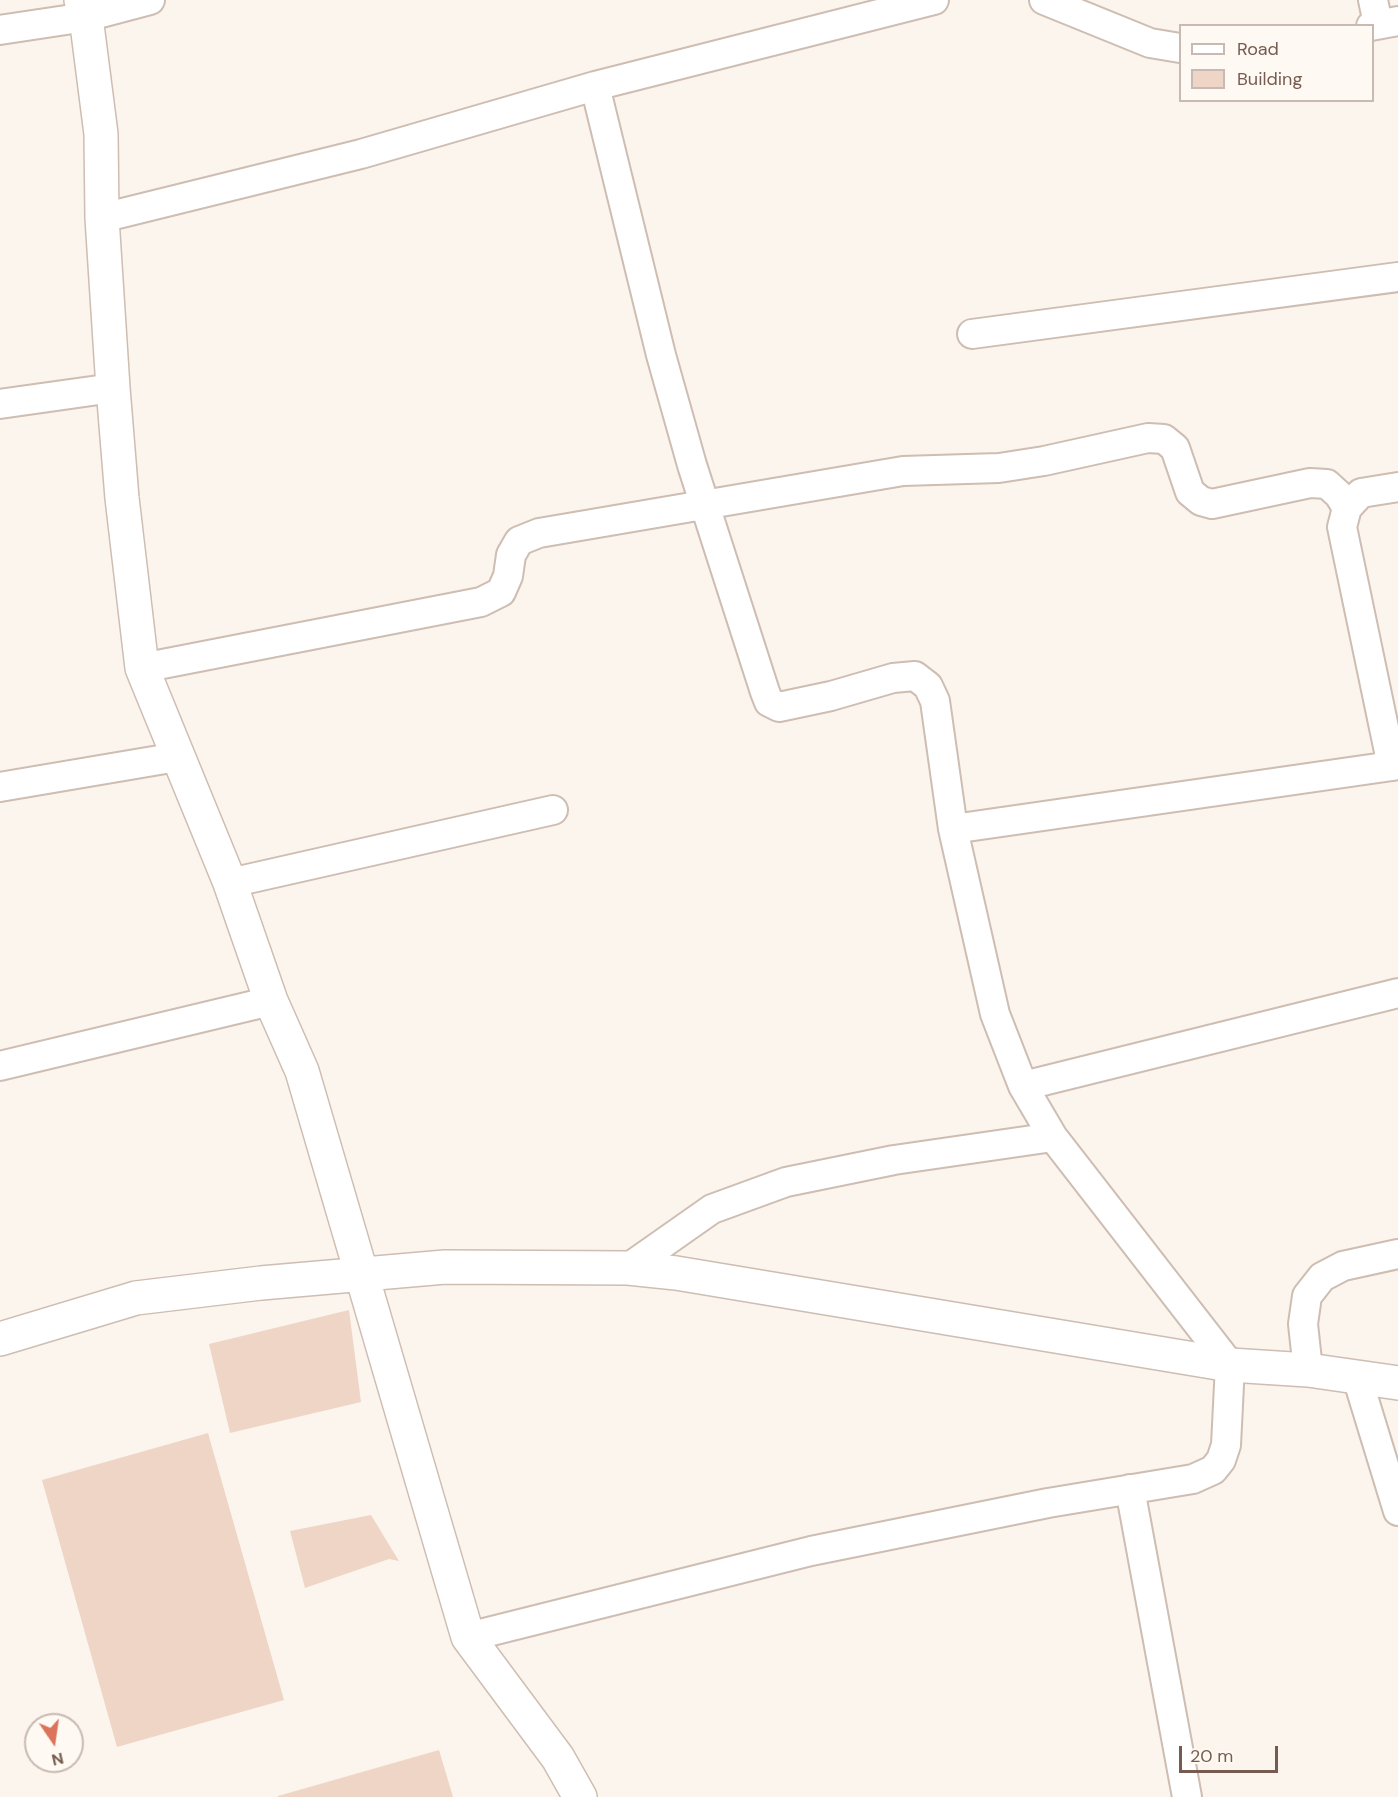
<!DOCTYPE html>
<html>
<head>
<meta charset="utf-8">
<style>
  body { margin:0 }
  #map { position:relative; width:1398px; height:1797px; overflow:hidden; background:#fcf5ed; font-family:"DM Sans",sans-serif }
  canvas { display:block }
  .legend { position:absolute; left:1179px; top:24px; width:195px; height:78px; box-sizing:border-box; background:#fef9f3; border:2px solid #c8bab2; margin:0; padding:8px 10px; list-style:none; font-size:18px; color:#765c50 }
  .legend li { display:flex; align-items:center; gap:12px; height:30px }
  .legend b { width:30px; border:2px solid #c8bab2 }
  .north { position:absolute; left:24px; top:1713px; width:60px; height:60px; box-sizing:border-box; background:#fef9f3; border:2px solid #c8bab2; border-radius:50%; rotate:167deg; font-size:16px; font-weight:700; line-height:24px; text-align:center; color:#765c50 }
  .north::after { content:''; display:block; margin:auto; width:21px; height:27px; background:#dc735b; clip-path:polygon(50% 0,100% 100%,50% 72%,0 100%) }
  .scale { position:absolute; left:1179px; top:1746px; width:99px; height:27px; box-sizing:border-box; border:3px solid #765c50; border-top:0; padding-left:8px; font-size:18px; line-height:21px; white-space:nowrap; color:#765c50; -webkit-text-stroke:4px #fef9f3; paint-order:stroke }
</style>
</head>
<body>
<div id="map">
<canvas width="1398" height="1797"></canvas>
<ul class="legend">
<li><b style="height:8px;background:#fff"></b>Road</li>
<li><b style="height:16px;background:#efd5c6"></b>Building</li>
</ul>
<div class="north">N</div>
<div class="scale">20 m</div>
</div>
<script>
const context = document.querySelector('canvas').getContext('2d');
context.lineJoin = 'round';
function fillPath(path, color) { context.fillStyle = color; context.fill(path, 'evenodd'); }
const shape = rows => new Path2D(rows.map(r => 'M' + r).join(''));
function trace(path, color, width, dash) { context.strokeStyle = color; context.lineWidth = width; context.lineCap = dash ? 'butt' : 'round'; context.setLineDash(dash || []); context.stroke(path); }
fillPath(shape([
  [349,1310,361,1402,230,1433,209,1344],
  [208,1433,284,1700,117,1747,42,1480],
  [371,1515,399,1561,389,1559,305,1588,290,1531],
  [439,1750,453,1797,278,1797,278,1796]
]), '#efd5c6');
const minor = shape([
  [1044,0,1150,43,1180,48],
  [1373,0,1378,24],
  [1371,26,1398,21],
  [0,30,86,17,150,0],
  [102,218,361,154,595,86,934,0],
  [972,334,1398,277],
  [0,404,113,388],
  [142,668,481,602,501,592,508,576,511,555,519,541,539,533,903,471,999,468,1044,461,1148,438,1164,439,1175,448,1190,492,1201,501,1212,504,1310,483,1327,484,1339,495,1347,508],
  [1392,766,1342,527,1347,508,1361,493,1398,487],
  [0,787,177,757],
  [953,829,1398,765],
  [230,883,553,810],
  [0,1066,271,1001],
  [1023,1086,1398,993],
  [628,1268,712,1209,786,1182,894,1160,1053,1137],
  [1308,1370,1303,1324,1307,1296,1322,1277,1343,1266,1398,1254],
  [1357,1377,1398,1511],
  [1130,1489,1187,1797],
  [468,1637,811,1551,1048,1503,1193,1479,1213,1470,1221,1460,1226,1445,1230,1365,1053,1137,1023,1086,995,1014,953,829,935,701,928,686,915,676,893,678,831,696,779,707,769,702,765,692,692,465,661,355,595,86]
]);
const tertiary = shape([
  [81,0,86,17,101,134,102,218,113,388,122,498,142,668,230,883,271,1001,302,1071,468,1637,558,1758,580,1797],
  [0,1339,136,1298,261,1283,445,1267,628,1268,676,1273,1230,1365,1308,1370,1398,1383]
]);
trace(minor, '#cebdb2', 32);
trace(tertiary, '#cebdb2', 36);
trace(minor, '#fff', 28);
trace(tertiary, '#fff', 33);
</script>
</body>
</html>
